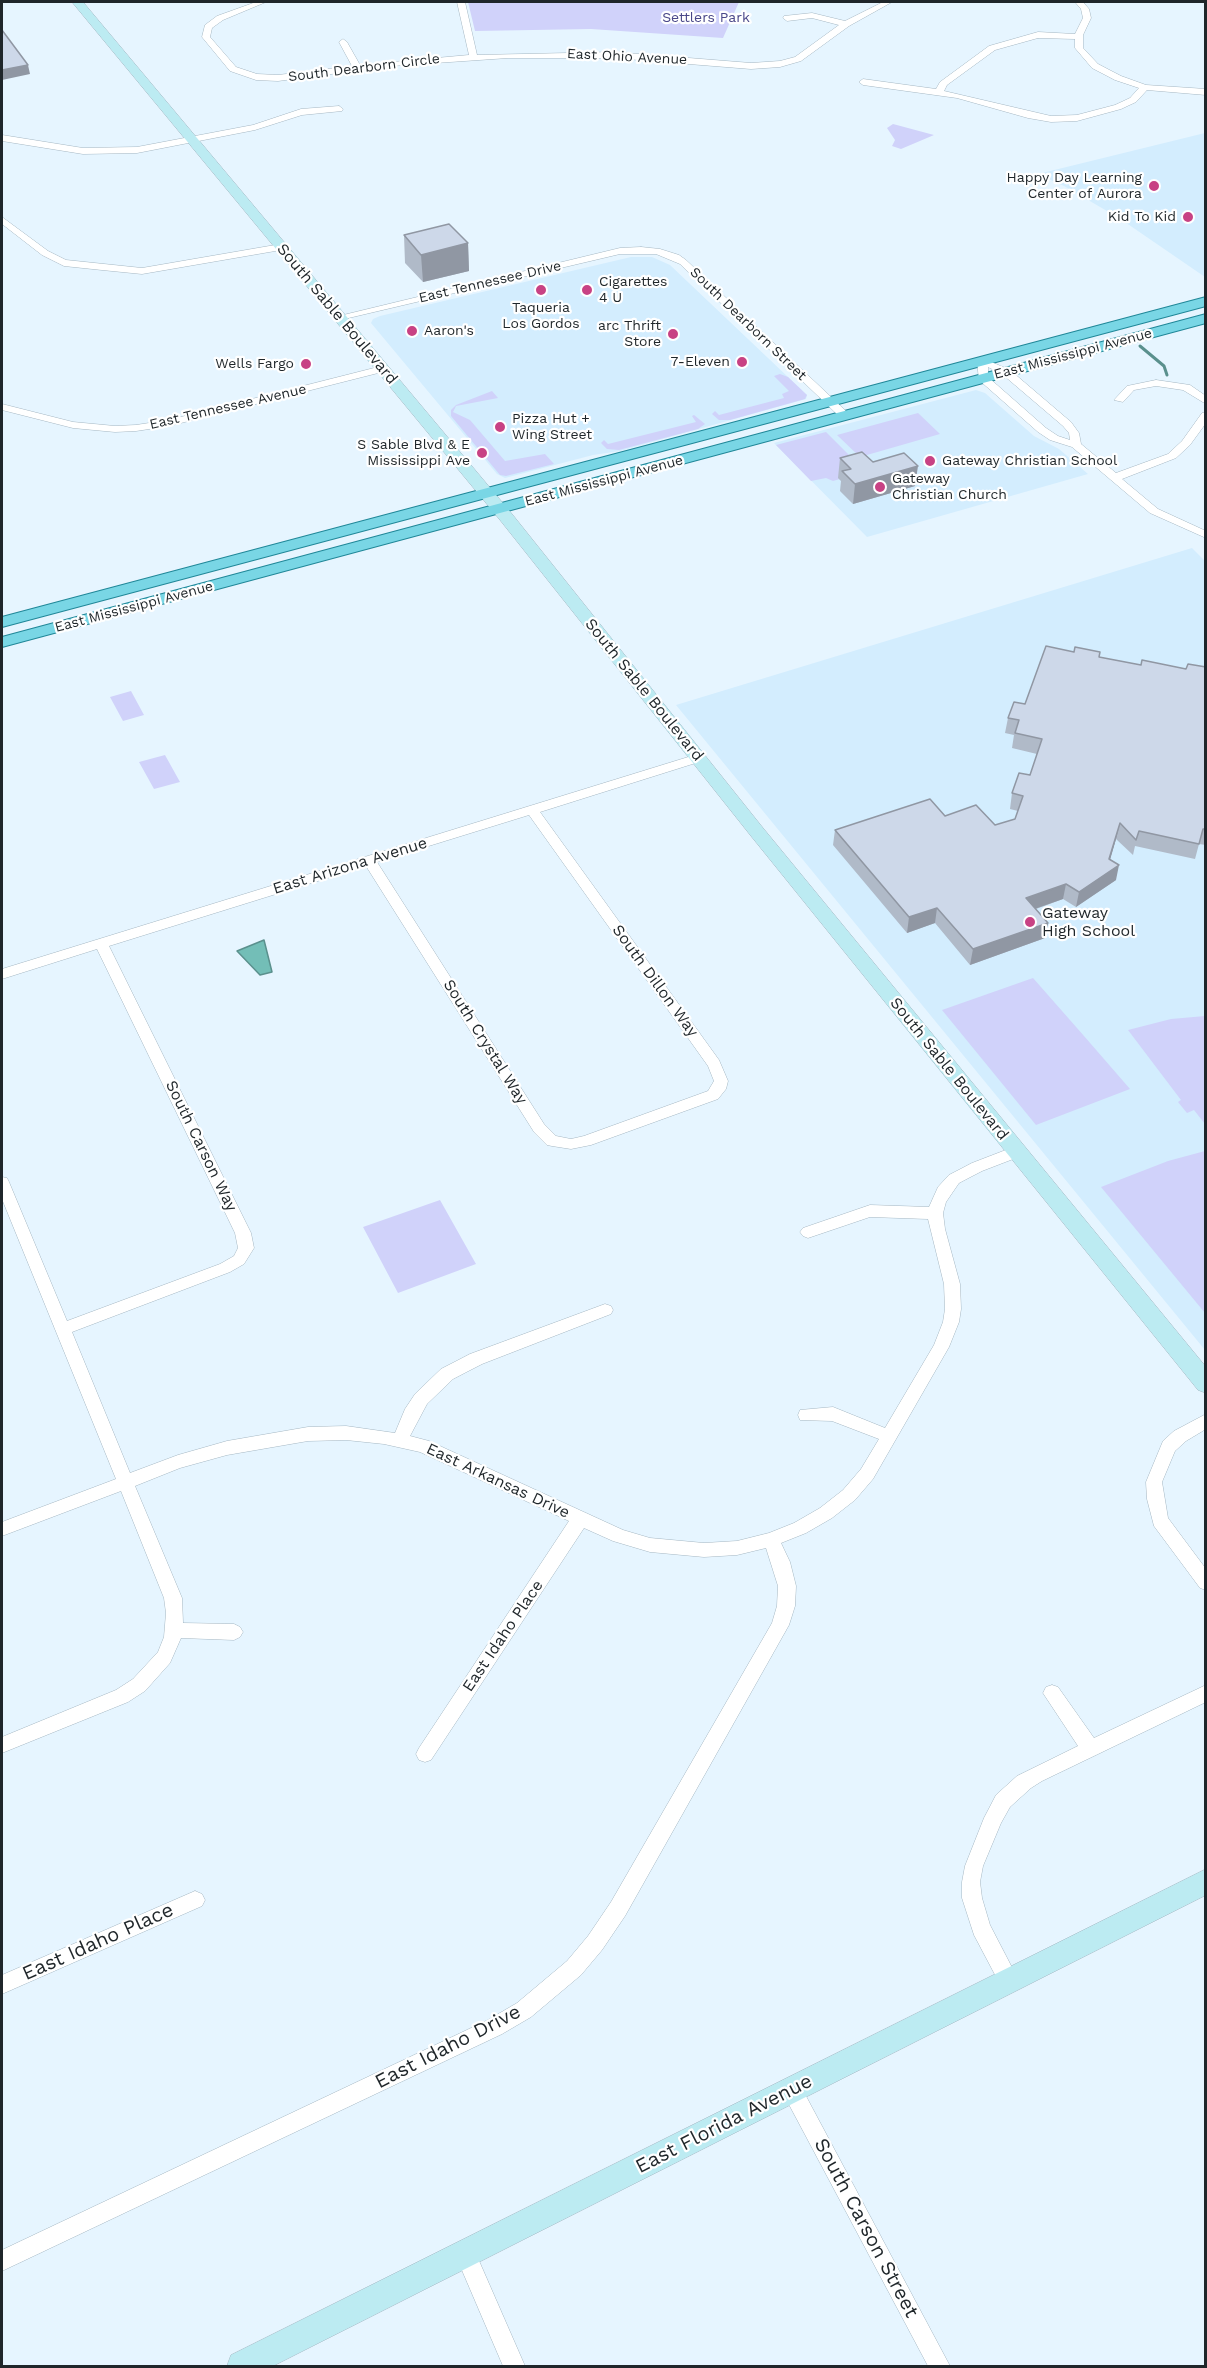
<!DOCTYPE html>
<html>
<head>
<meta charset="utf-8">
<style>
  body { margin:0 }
  #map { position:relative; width:1207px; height:2368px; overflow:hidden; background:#e6f5ff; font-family:"Work Sans",sans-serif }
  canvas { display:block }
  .frame { position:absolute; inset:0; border:3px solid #1f262a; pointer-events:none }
</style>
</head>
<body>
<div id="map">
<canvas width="1207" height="2368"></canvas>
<div class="frame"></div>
</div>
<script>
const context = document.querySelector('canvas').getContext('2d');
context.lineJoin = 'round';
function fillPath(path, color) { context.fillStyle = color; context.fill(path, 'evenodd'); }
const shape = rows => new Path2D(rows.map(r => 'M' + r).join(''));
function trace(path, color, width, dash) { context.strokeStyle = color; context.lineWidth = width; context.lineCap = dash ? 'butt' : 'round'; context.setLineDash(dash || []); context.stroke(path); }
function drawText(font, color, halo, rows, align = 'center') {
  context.font = font + ' "Work Sans",sans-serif'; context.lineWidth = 4.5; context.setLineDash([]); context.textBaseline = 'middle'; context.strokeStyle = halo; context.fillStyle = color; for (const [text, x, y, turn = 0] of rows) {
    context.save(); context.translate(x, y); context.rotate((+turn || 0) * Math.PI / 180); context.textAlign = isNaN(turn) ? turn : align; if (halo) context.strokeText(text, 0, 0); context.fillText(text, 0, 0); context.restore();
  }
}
fillPath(shape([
  [1205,133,1205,277,1119,218,1064,186,1038,174],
  [631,257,652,257,670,265,807,395,806,399,620,451,593,455,505,478,497,474,371,323,373,319,380,316],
  [976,390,985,393,1034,436,1059,449,1088,474,867,537,774,443],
  [1192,548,1205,561,1205,1350,676,705]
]), '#d3edfe');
fillPath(shape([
  [468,2,739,2,723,38,591,29,475,31],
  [893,124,934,135,901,149,892,146,895,140,887,128],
  [780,374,788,377,807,395,805,399,730,420,719,420,712,414,715,411,719,415,784,398,782,394,789,391,774,376],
  [492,391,498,398,456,406,453,412,470,420,505,461,545,454,554,464,506,476,500,475,451,416,451,410,456,405],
  [918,413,940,434,860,457,837,435],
  [694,415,705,424,698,429,619,450,607,449,601,443,604,440,608,444,696,422,692,416],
  [826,432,863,469,840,479,833,481,826,478,811,481,776,445],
  [131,691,144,715,123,721,110,697],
  [165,755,180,782,154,789,139,762],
  [1033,978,1084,1036,1130,1089,1036,1125,942,1010],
  [1205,1016,1206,1016,1205,1124,1194,1110,1187,1113,1178,1102,1181,1100,1128,1030,1171,1019],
  [1205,1151,1206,1151,1205,1313,1101,1187,1168,1161],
  [440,1200,476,1264,398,1293,363,1227]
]), '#d0d2fa');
const water = shape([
  [264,940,272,972,260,975,237,951,264,940]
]);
fillPath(water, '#73beb7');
trace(water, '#5a908d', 1.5);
trace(shape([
  [1140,346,1164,366,1167,375]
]), '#5a908d', 3);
const street = shape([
  [256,2,266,2,223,20,212,28,210,37,236,67,257,74,278,75,352,66,339,42,343,39,347,42,360,65,469,55,457,2,465,2,477,55,614,52,751,63,780,61,795,57,839,25,812,18,787,21,783,18,784,16,812,13,845,21,883,2,892,2,849,26,801,61,780,67,751,69,614,58,508,58,392,66,278,81,256,80,230,71,202,37,205,25,217,16,256,2],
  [1075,2,1083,2,1089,9,1091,18,1083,35,1083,48,1098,64,1121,76,1146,85,1206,89,1206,95,1147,90,1136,102,1121,109,1077,121,1051,122,1028,118,957,98,863,85,859,82,863,79,936,89,940,82,989,46,1038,32,1075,34,1083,18,1081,9,1075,2],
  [1038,38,1075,39,1075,48,1092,68,1115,80,1139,88,1130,98,1115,105,1077,115,1051,116,944,91,947,85,995,50,1038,38],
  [339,106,343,109,342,111,302,115,255,130,137,153,83,154,2,141,2,135,83,148,137,147,253,125,301,109,339,106],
  [2,217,48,251,66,260,142,268,281,244,286,247,281,250,142,274,102,270,64,266,42,255,2,224,2,217],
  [641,247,660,249,679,255,686,260,849,414,849,418,841,418,680,264,656,254,620,254,340,320,335,317,620,248,641,247],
  [982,358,1010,370,1071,422,1079,433,1081,444,1116,473,1168,454,1182,441,1202,413,1206,412,1206,423,1190,445,1176,458,1122,479,1158,509,1206,531,1206,538,1150,513,1072,447,1050,440,1038,432,979,380,977,361,982,358],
  [988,367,1002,374,1063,426,1069,433,1070,440,1058,436,1046,428,988,377,988,367],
  [382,366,386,367,386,371,169,426,136,431,115,432,73,428,2,410,2,404,73,422,115,426,136,425,169,420,382,366],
  [1156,380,1190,385,1206,396,1206,404,1183,390,1156,386,1134,390,1123,402,1114,400,1127,386,1156,380],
  [698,754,702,755,704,758,702,761,540,812,719,1060,728,1081,726,1089,718,1099,591,1145,571,1149,552,1146,547,1145,534,1132,366,866,109,946,251,1233,254,1248,244,1264,230,1272,72,1332,130,1473,178,1455,227,1441,308,1427,346,1426,395,1433,405,1409,415,1394,441,1369,470,1354,605,1304,611,1306,613,1310,611,1314,482,1364,453,1379,427,1404,410,1436,429,1441,623,1530,650,1538,704,1543,737,1541,769,1533,794,1523,820,1508,843,1490,861,1469,879,1439,832,1421,800,1420,798,1415,800,1410,833,1407,885,1428,934,1345,943,1322,945,1309,944,1284,928,1219,870,1217,808,1238,803,1236,800,1232,803,1228,870,1205,929,1207,938,1187,949,1175,972,1163,1011,1148,1021,1148,1023,1152,1021,1156,982,1171,959,1183,946,1202,943,1213,945,1229,960,1284,961,1309,959,1322,949,1347,873,1479,855,1500,832,1518,806,1533,781,1543,790,1562,796,1586,795,1606,789,1625,625,1916,602,1950,581,1975,531,2017,502,2034,2,2271,2,2250,488,2020,517,2003,567,1961,588,1936,611,1902,772,1623,777,1606,778,1586,766,1548,737,1555,704,1557,650,1552,613,1541,584,1528,431,1760,425,1762,419,1760,416,1754,419,1748,569,1521,420,1452,384,1444,346,1440,308,1441,227,1455,180,1468,135,1486,182,1598,183,1623,234,1624,240,1627,243,1632,240,1637,234,1640,181,1638,170,1663,145,1691,128,1702,2,1753,2,1737,116,1690,133,1679,158,1652,164,1637,166,1613,164,1598,121,1491,2,1536,2,1522,116,1479,2,1199,2,1177,7,1178,9,1182,67,1321,220,1264,234,1256,238,1248,235,1233,97,949,2,979,2,969,698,754],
  [529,815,708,1066,714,1081,708,1091,584,1136,571,1139,556,1136,544,1124,377,862,529,815],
  [1206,1414,1206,1429,1186,1441,1175,1451,1162,1482,1168,1518,1206,1569,1206,1590,1200,1588,1154,1526,1147,1499,1146,1482,1163,1441,1174,1431,1206,1414],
  [1052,1685,1058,1687,1094,1738,1206,1685,1206,1702,1042,1781,1031,1788,1010,1807,1001,1823,983,1866,980,1882,982,1898,990,1925,1019,1981,1016,1988,1009,1991,1002,1988,974,1935,962,1898,962,1882,965,1866,984,1818,996,1795,1017,1776,1078,1746,1043,1693,1046,1687,1052,1685],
  [195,1891,202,1894,205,1900,202,1906,2,1994,2,1975,195,1891],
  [792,2080,799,2083,950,2366,928,2366,785,2097,782,2090,785,2083,792,2080],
  [466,2243,473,2247,525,2366,503,2366,455,2254,459,2247,466,2243]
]);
const secondary = shape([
  [72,2,83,2,512,514,763,828,1206,1367,1206,1393,1198,1390,751,836,500,520,72,2],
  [1206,1869,1206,1895,273,2366,227,2366,231,2355,1206,1869]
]);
const primary = shape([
  [1206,297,1206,306,2,627,2,617,1206,297],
  [1206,314,1206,323,2,647,2,637,1206,314]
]);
trace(street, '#a5b7c3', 1);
trace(secondary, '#a5b7c3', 1);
trace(primary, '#208798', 2);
fillPath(street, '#fff');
fillPath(secondary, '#bcebf2');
fillPath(primary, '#79d6e5');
fillPath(shape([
  [404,235,468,243,469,271,423,282,405,263],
  [840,458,873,462,915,486,853,504,840,491,841,481,838,478],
  [1099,657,1141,665,1186,669,1206,667,1206,845,1199,844,1195,859,1135,846,1133,855,1116,839,1110,859,1116,880,1076,907,1063,899,1036,909,1048,923,1045,938,970,965,935,923,907,933,833,845,835,830,945,816,995,825,1015,819,1018,811,1010,809,1012,793,1030,775,1037,754,1012,748,1014,735,1005,733,1008,718,1025,704]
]), '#b0bac8');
fillPath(shape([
  [28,65,30,74,2,80,2,70],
  [468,243,469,271,423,282,421,255],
  [918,466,915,486,853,504,855,484],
  [1120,823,1116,839,1106,874,1109,859],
  [1119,865,1116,880,1076,907,1079,892],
  [1066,884,1063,899,1023,913,1026,898],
  [937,908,935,923,907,933,909,917],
  [1048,923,1045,938,970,965,973,949]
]), '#9097a3');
const building = shape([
  [2,30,28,65,2,70,2,30],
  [449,224,468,243,421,255,404,235,449,224],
  [862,452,873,462,904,453,918,466,855,484,842,471,851,469,840,458,862,452],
  [1046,646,1074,652,1075,647,1100,652,1099,657,1141,665,1142,660,1186,669,1188,664,1206,667,1206,829,1203,829,1199,844,1139,831,1136,840,1120,823,1109,859,1119,865,1079,892,1066,884,1026,898,1048,923,973,949,937,908,909,917,835,830,930,799,945,816,976,805,995,825,1015,819,1023,796,1012,793,1019,773,1030,775,1042,739,1015,733,1019,720,1008,718,1014,702,1025,704,1046,646]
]);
fillPath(building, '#cdd8e9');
trace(building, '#9097a3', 1.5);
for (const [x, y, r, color] of [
  [1154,186,6,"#c84284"],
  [1188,217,6,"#c84284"],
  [541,290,6,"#c84284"],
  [587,290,6,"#c84284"],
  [412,331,6,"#c84284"],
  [673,334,6,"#c84284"],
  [742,362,6,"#c84284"],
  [306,364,6,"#c84284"],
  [500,427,6,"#c84284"],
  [482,453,6,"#c84284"],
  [930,461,6,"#c84284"],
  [880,487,6,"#c84284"],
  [1030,922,6,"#c84284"]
]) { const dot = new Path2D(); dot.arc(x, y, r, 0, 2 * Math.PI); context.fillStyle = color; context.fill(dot); trace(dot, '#fff', 2); }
drawText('14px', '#4a4889', '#fff', [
  ["Settlers Park",706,18]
]);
drawText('14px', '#1f262a', '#fff', [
  ["East Ohio Avenue",627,57,3],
  ["South Dearborn Circle",364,68,-7],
  ["East Tennessee Drive",490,282,-13],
  ["South Dearborn Street",748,324,44],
  ["East Mississippi Avenue",1073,354,-15],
  ["East Tennessee Avenue",228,407,-13],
  ["East Mississippi Avenue",604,481,-15],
  ["East Mississippi Avenue",134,607,-15]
]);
drawText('14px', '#1f262a', '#fff', [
  ["Happy Day Learning",1142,178],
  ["Center of Aurora",1142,194],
  ["Kid To Kid",1176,217],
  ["Cigarettes",599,282,"left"],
  ["4 U",599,298,"left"],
  ["Taqueria",541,308,"center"],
  ["Los Gordos",541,324,"center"],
  ["arc Thrift",661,326],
  ["Store",661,342],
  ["Aaron's",424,331,"left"],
  ["7-Eleven",730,362],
  ["Wells Fargo",294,364],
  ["Pizza Hut +",512,419,"left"],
  ["Wing Street",512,435,"left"],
  ["S Sable Blvd & E",470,445],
  ["Mississippi Ave",470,461],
  ["Gateway Christian School",942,461,"left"],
  ["Gateway",892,479,"left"],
  ["Christian Church",892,495,"left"]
], 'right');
drawText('16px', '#1f262a', '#fff', [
  ["South Sable Boulevard",337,314,50],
  ["South Sable Boulevard",644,690,51],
  ["East Arizona Avenue",350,866,-17],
  ["South Dillon Way",655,981,54],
  ["South Crystal Way",485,1042,58],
  ["South Sable Boulevard",949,1069,51],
  ["South Carson Way",201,1146,64],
  ["East Arkansas Drive",498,1481,25],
  ["East Idaho Place",503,1636,-56]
]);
drawText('16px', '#1f262a', '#fff', [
  ["Gateway",1042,913],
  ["High School",1042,931]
], 'left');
drawText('20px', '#1f262a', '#fff', [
  ["East Idaho Place",98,1942,-24],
  ["East Idaho Drive",448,2047,-27],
  ["East Florida Avenue",724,2124,-27],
  ["South Carson Street",866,2228,62]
]);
</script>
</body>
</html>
